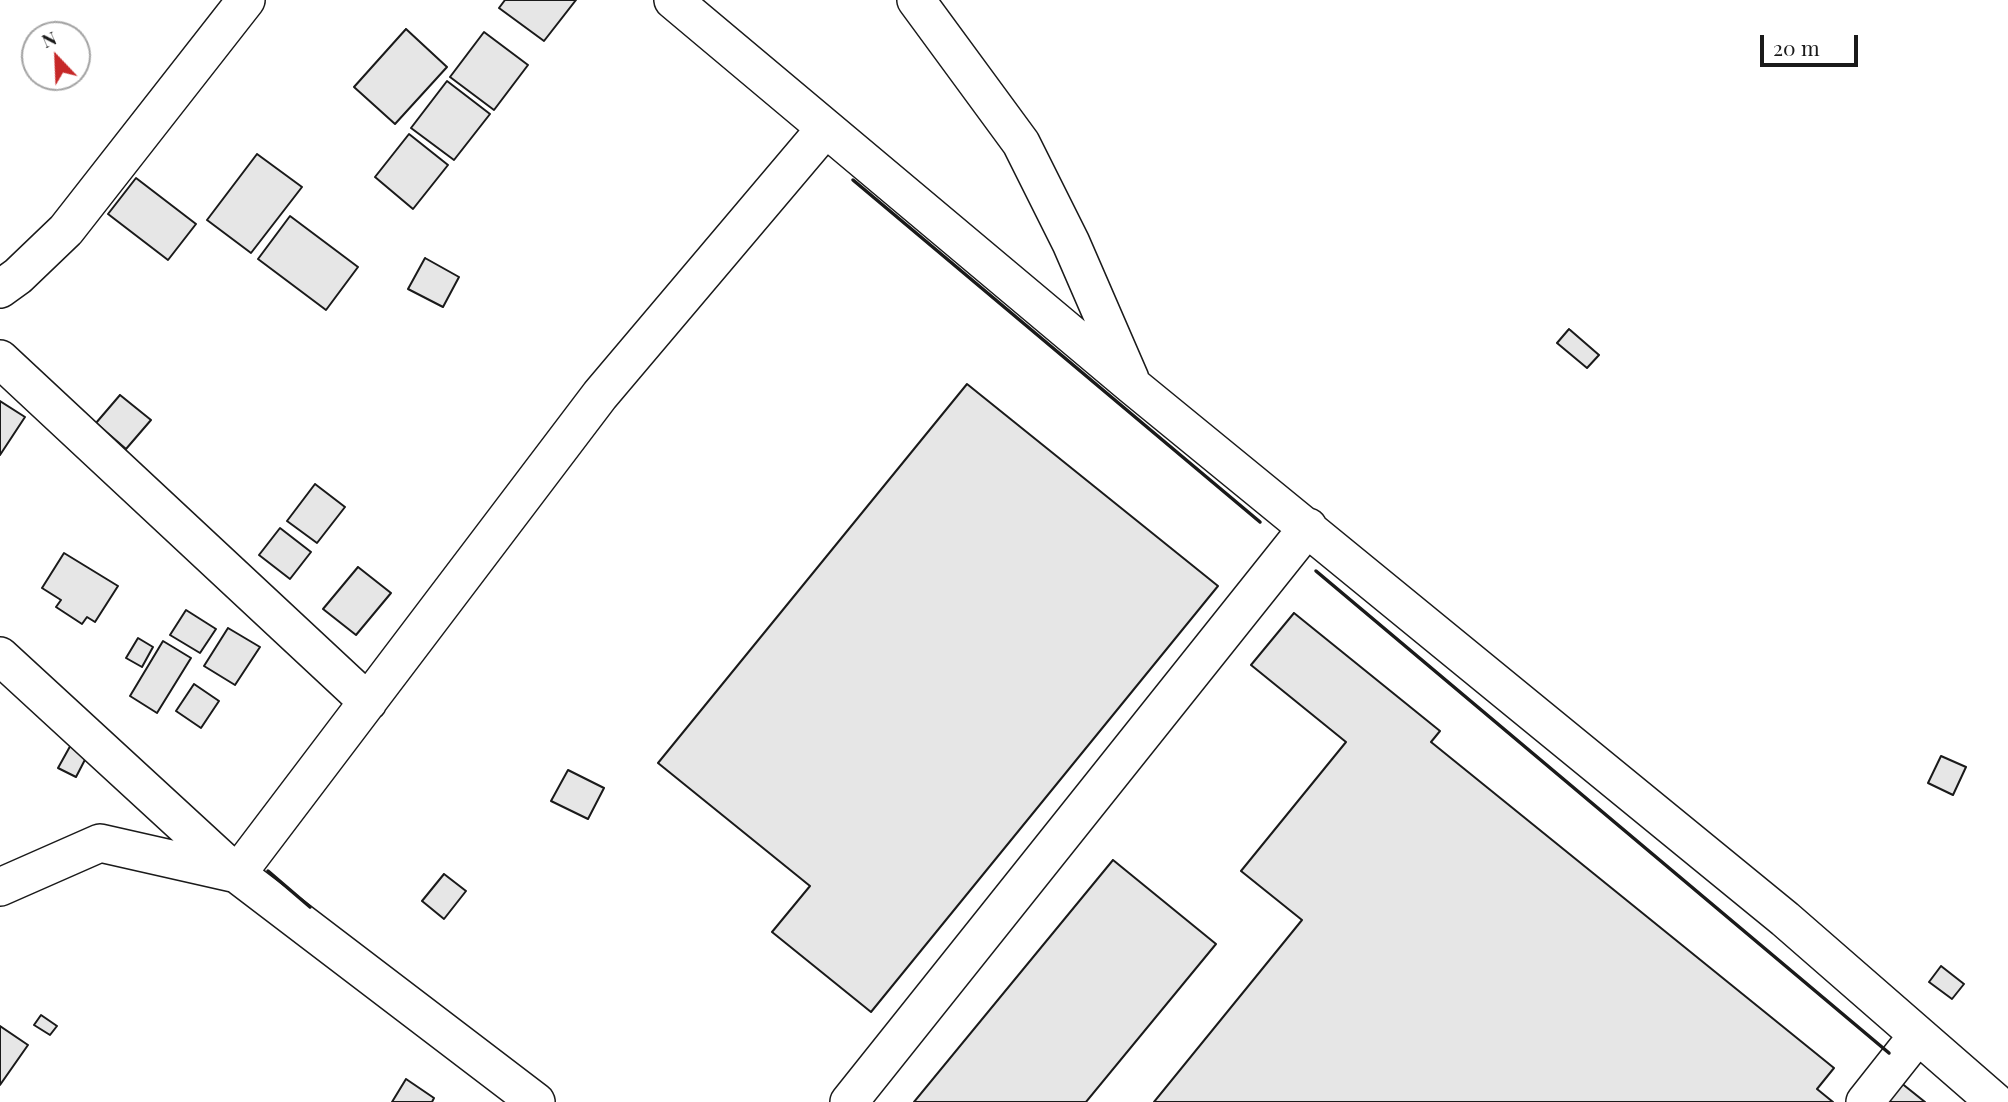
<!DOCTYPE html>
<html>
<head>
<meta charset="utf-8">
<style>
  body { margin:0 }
  #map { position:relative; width:2008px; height:1102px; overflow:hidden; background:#fff; font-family:"Playfair Display",serif }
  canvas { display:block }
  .north { position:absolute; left:21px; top:21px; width:70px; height:70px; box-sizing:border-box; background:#fff; border:2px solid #a3a3a3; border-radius:50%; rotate:337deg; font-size:19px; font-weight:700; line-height:28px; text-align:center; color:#1a1a1a }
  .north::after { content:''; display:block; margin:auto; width:24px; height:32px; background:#c62828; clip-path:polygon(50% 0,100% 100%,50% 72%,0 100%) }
  .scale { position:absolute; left:1760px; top:35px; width:98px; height:32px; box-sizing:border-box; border:4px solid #1a1a1a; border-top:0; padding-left:9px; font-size:21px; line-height:24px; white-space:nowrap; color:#1a1a1a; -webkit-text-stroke:5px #fff; paint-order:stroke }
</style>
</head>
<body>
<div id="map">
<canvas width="2008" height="1102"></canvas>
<div class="north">N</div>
<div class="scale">20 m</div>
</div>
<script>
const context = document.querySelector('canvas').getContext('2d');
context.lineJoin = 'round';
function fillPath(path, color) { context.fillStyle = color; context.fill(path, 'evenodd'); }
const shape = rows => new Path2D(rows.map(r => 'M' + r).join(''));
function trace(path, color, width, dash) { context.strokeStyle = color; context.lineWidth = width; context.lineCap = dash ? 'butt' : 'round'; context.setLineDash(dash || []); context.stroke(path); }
const building = shape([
  [505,0,576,0,544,41,499,8,505,0],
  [406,29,447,67,395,124,354,87,406,29],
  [484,32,528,65,494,110,450,77,484,32],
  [447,81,490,114,454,160,411,128,447,81],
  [409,134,448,165,413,209,375,177,409,134],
  [257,154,302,187,251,253,207,220,257,154],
  [136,178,196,224,168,260,108,214,136,178],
  [290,216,358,267,326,310,258,259,290,216],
  [425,258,459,277,443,307,408,289,425,258],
  [1569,329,1599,355,1587,368,1557,343,1569,329],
  [967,384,1218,586,871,1012,772,932,810,886,658,763,967,384],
  [120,395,151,420,126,449,96,423,120,395],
  [0,401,25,417,0,455,0,401],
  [315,484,345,507,317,543,287,521,315,484],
  [280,528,311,552,290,579,259,555,280,528],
  [64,553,118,586,95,622,87,617,82,624,56,607,61,600,42,588,64,553],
  [358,567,391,593,356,635,323,609,358,567],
  [186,610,216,629,200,653,170,635,186,610],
  [1294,613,1440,731,1431,742,1834,1068,1817,1089,1833,1102,1154,1102,1302,920,1241,871,1346,742,1251,665,1294,613],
  [228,628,260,647,235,685,204,666,228,628],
  [138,638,153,647,142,667,126,658,138,638],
  [163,641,191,658,157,713,130,696,163,641],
  [194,684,219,701,201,728,176,711,194,684],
  [73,741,90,750,76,777,58,768,73,741],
  [1941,756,1966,767,1953,795,1928,783,1941,756],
  [568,770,604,788,588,819,551,801,568,770],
  [1113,860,1216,944,1086,1102,914,1102,1113,860],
  [444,874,466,891,444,919,422,901,444,874],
  [1941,966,1964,984,1952,999,1929,982,1941,966],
  [41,1015,57,1026,50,1035,34,1025,41,1015],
  [0,1026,28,1045,0,1085,0,1026],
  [406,1079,434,1098,432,1102,392,1102,406,1079],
  [1900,1082,1925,1102,1884,1102,1900,1082]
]);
fillPath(building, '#e6e6e6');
trace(building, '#1a1a1a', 2);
const minor = shape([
  [673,0,1133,386,1785,919,1995,1102],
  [916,0,1021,143,1071,243,1130,379],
  [0,289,18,276,66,230,246,0],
  [0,359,368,702],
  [0,656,237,874,536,1102],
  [0,887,100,843,237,874,600,395,825,129],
  [849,1102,1308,527],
  [1865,1102,1918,1035]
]);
trace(minor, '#1a1a1a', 40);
trace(minor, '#fff', 37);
trace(shape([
  [853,180,1260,522],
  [1316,571,1889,1053],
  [268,871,310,907]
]), '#1a1a1a', 3.5);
</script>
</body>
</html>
